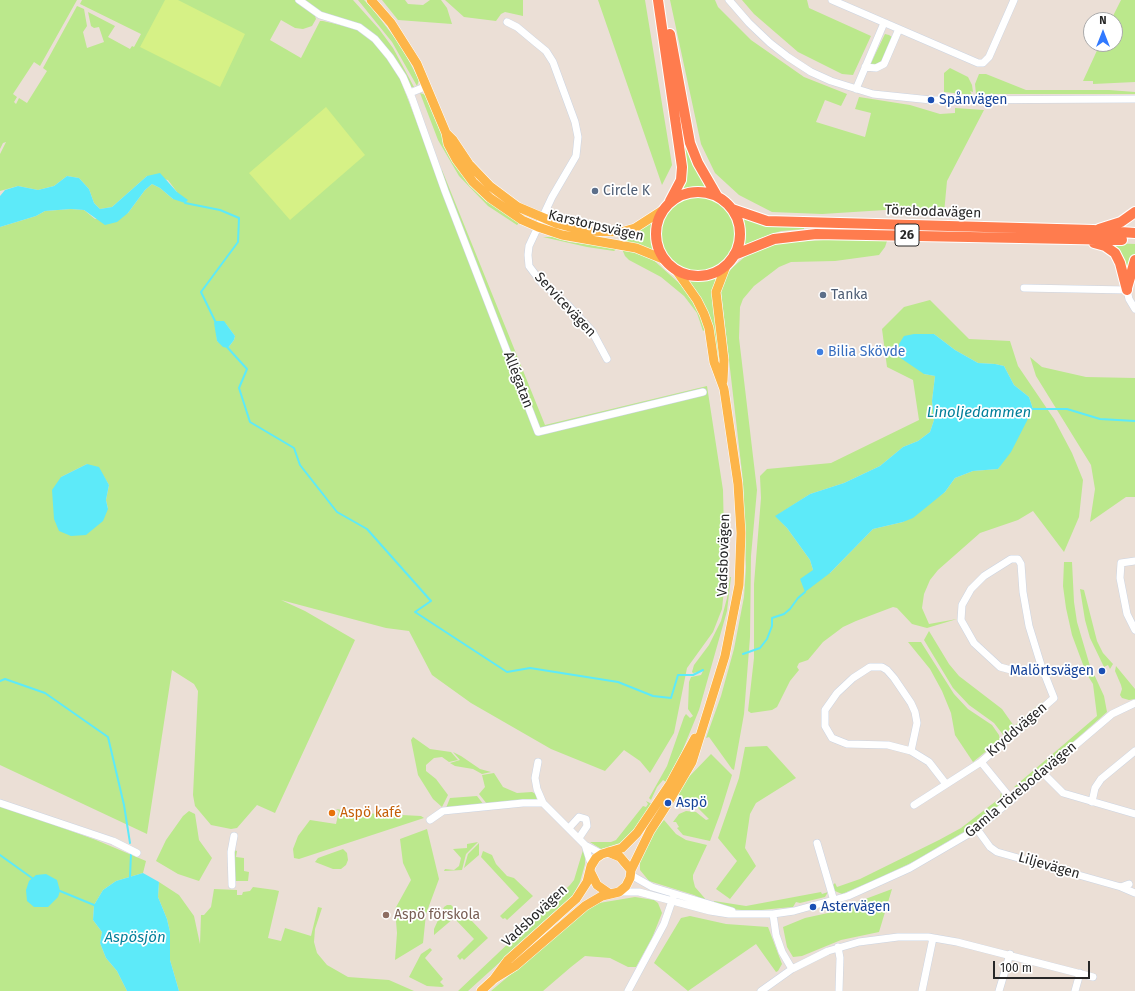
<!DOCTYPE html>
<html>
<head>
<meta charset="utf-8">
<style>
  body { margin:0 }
  #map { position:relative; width:1135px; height:991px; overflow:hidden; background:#ebdfd6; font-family:"Fira Sans",sans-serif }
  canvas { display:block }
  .north { position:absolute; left:1083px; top:12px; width:40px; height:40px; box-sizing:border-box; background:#fff; border:1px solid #a9a9a9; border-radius:50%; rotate:0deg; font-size:11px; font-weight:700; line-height:16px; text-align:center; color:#272727 }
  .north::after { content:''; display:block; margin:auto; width:14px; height:18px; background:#3079ff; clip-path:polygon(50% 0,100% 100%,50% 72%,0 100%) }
  .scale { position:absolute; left:993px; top:961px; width:97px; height:18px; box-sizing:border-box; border:2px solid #272727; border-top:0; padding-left:5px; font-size:12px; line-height:14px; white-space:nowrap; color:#272727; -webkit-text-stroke:3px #fff; paint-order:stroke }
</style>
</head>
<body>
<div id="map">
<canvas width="1135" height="991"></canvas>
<div class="north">N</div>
<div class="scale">100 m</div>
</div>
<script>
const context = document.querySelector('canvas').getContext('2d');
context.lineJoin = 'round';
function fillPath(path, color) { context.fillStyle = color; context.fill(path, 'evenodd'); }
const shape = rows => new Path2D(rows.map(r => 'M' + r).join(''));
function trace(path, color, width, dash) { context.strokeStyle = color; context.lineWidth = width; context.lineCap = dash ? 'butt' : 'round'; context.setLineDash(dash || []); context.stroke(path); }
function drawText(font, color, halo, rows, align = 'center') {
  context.font = font + ' "Fira Sans",sans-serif'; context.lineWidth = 3.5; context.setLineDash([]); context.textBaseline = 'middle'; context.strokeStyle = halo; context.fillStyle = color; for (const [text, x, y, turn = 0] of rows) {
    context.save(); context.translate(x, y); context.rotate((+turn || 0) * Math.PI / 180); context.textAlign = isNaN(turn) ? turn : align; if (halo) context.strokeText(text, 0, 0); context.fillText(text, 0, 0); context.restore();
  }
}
fillPath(shape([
  [0,0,77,0,40,66,34,62,13,94,17,97,14,102,16,104,19,98,27,103,47,71,43,68,77,6,84,9,87,26,83,32,87,48,104,42,99,27,94,28,91,26,88,12,115,26,108,37,130,49,132,46,134,47,141,34,80,4,82,0,296,0,314,13,316,19,312,26,303,29,295,28,281,20,270,40,301,58,320,21,323,21,357,29,371,38,397,71,436,172,442,170,545,425,707,386,723,490,725,580,722,609,713,632,687,668,674,733,650,773,640,761,624,750,605,771,551,749,471,703,432,675,409,631,386,628,281,600,305,611,355,640,275,813,257,805,237,828,231,829,211,825,195,806,193,795,198,691,194,684,172,670,147,834,0,765,0,227,36,216,45,211,71,209,84,210,95,219,128,213,145,190,152,184,160,188,173,199,177,192,168,180,147,176,112,207,100,209,94,203,89,189,79,178,67,176,54,186,38,190,18,186,0,191,0,154,6,142,3,143,0,149],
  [218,321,220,321,226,324,235,336,234,340,228,348,217,341,216,325],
  [87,464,104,477,109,485,106,500,108,509,61,477],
  [302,0,353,0,379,29,393,48,414,87,411,87,364,28,324,16],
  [358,0,364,0,371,7,401,46,419,80,417,86,392,42],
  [382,0,405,0,408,4,423,5,430,0,441,0,447,8,452,24,398,20],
  [445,0,523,0,523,16,505,12,501,14,496,21,464,17],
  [598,0,645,0,672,165,662,185],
  [670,0,715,0,718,7,751,40,804,77,847,94,841,106,825,100,816,122,865,137,871,113,855,109,859,97,910,105,940,114,955,113,955,108,984,110,947,181,944,213,885,210,822,214,772,212,739,195,715,173,701,144],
  [742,0,807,0,809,8,871,36,853,75,842,74,798,52,754,14],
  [1121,0,1135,0,1135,82,1093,84,1093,81,1083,81,1100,44,1115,44,1115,20,1111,20],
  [885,34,889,35,892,37,882,62,879,65,870,65],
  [950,68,968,77,972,85,973,92,970,91,972,95,944,92,944,73],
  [979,74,986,74,1026,90,1109,90,1135,92,1135,94,977,94,979,91,976,94,975,84],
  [420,93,426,95,449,153,519,223,517,225,488,206,459,176,438,140],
  [681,126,683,126,710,190,696,188,682,191,681,189,687,168],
  '659 233a39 39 0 1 1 78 0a39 39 0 1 1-78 0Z',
  [741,216,759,224,804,227,804,229,781,231,758,239,743,247,741,246,742,232,740,218],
  [652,221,654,222,653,235,656,250,655,252,623,243,623,234],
  [543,237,554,237,569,242,618,248,614,251,587,247],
  [840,239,887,241,885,247,879,255,835,261,791,262,779,267,754,286,743,299,740,307,739,338,757,490,751,556,750,637,744,714,734,770,732,769,709,737,706,738,721,696,734,649,744,597,746,567,743,481,721,291,726,276,732,268,748,254,775,243],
  [1109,243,1135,244,1135,254,1127,275],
  [622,249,650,257,679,283,689,294,702,319,705,330,703,331,697,313,684,296,661,277,629,260,625,256],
  [714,275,716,276,712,297,720,361,718,361,686,276,701,278],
  [930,300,969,339,1010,341,1018,366,1054,419,1072,453,1083,480,1079,517,1064,552,1033,511,1018,520,980,533,938,570,930,580,924,594,922,608,929,624,957,619,927,628,912,624,897,608,893,607,856,621,843,627,823,642,808,660,799,663,797,667,799,670,790,681,777,707,772,710,751,713,748,711,754,658,754,584,761,498,760,476,767,469,831,463,919,420,913,380,887,367,882,329,904,307],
  [934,334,955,350,978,363,995,364,1004,366,1014,385,1029,397,1033,409,998,469,973,471,955,478,945,492,903,522,873,529,830,573,813,570,810,560,787,528,776,516,810,494,844,483,880,466,903,447,918,441,930,432,934,420,932,401,935,376,924,374],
  [1030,357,1042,367,1086,377,1135,378,1135,497,1126,497,1090,522,1095,489,1091,465,1036,376],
  [1064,562,1072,562,1074,602,1077,622,1090,666,1085,670,1072,635,1066,608,1063,586],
  [730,577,731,577,727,611,699,710,681,754,666,782,663,780,657,787,651,800,649,798,667,766,684,717,686,714,690,718,693,716,688,709,689,682,691,677,701,675,703,671,693,673,692,672,694,665,709,645,721,621,727,598],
  [1080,589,1084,590,1097,641,1103,653,1113,664,1110,669,1108,665,1104,667,1090,638,1085,620],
  [929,631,949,664,959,676,1002,709,1014,726,1046,698,1004,736,994,723,969,705,953,688,924,640],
  [908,642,921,642,954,694,968,709,992,725,999,735,1000,740,973,762,955,735,951,713,942,691,930,669],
  [1116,666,1135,689,1135,699,1129,700,1122,698,1120,695,1122,689,1121,685,1115,671],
  [1090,671,1093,672,1104,696,1107,712,1022,787,1014,787,1097,716,1093,684,1086,673],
  [413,737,430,749,451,752,458,760,449,762,442,757,434,758,426,765,426,771,436,779,448,795,442,807,433,799,418,775,411,740],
  [767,746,796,778,756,803,750,814,745,848,756,866,730,899,716,889,737,861,718,838,739,778,745,747],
  [453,752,461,756,480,769,491,772,482,774,473,769,455,766,450,763,460,760],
  [711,754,732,775,720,814,710,841,683,835,677,828,679,827,676,822,673,822,679,814,686,811,696,812,706,820,709,819,698,808,685,807,676,801,684,782],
  [494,773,503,787,517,793,532,792,536,794,537,800,487,804,479,794,485,787,482,775],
  [1001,792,1003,799,999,807,969,829,913,862,873,881,842,894,835,891,833,885,835,883,837,887,860,879,939,840,961,828,1000,798],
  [477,796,484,805,446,808,450,798],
  [646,801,652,804,636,827,620,843,601,849,590,842,611,842,616,840,643,806,646,807,648,804],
  [0,805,96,840,146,861,143,873,116,881,103,890,94,905,93,920,102,932,100,943,106,958,117,971,127,991,0,991],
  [336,809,363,813,421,816,424,818,299,859,294,858,293,849,298,836,310,820,336,824,339,811],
  [189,811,195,814,199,840,212,858,199,881,178,874,156,861,166,840,183,816],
  [664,820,676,834,686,840,707,845,693,875,693,879,695,887,708,902,694,895,649,881,640,870,640,862,651,836],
  [427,829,439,879,426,914,423,943,395,960,397,933,395,909,411,880,403,863,400,839],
  [478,842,466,854,462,870,444,871,445,869,454,870,459,866,461,858,453,849,467,848,467,844],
  [479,843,479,855,464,868,468,854],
  [343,849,347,853,348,860,346,865,341,869,333,869,315,862,318,858],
  [234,850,237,851,236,857,244,858,244,871,249,872,248,881,235,881],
  [583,850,585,853,585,864,580,882,572,897,468,991,458,991,570,885,574,880],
  [483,851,492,855,496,864,507,876,514,878,533,896,507,920,505,918,503,919,500,916,519,898,481,857],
  [159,882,179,895,194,916,200,944,201,915,204,915,211,907,214,889,237,890,237,895,242,895,243,892,250,891,253,887,275,890,279,891,268,938,281,941,285,928,311,936,318,907,322,908,315,929,314,942,317,953,327,965,348,977,389,980,414,991,179,991,170,960,170,932,167,919,158,897],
  [892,889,879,932,841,940,802,956,793,957,787,947,783,927,805,918,828,913],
  [821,892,822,894,828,892,825,897,800,903,796,902,793,907,781,908,752,911,731,909,714,903,714,901,746,906],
  [635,897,654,900,658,903,662,913,652,938,636,967,628,967,610,958,585,956,571,967,543,991,491,991,588,909,599,903],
  [447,905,451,905,463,917,471,920,488,938,464,960,462,958,460,960,457,956,474,939,454,918,434,935,434,929,444,907],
  [690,916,726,924,768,927,782,964,778,971,776,972,756,944,688,991,654,963,681,918],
  [430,948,432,950,425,958,443,979,440,982,444,986,442,987,427,986,409,977,421,954]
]), '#bbe88c');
fillPath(shape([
  [165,0,178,0,245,34,220,87,140,47],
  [326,107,365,155,290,220,249,173]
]), '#d6f186');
fillPath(shape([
  [160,173,177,192,188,200,185,203,173,199,160,188,152,184,145,190,128,213,117,222,105,225,84,210,71,209,45,211,36,216,0,227,0,196,5,190,18,186,38,190,54,186,67,176,79,178,89,189,94,203,100,209,112,207,147,176],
  [216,321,224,321,235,336,234,340,228,348,223,347,217,341,214,323],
  [914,334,934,334,955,350,978,363,995,364,1004,366,1014,385,1029,397,1033,409,1011,452,998,469,973,471,955,478,945,492,913,518,903,522,873,529,830,573,805,592,800,579,813,570,810,560,787,528,775,516,810,494,844,483,880,466,903,447,918,441,930,432,934,420,932,401,935,376,924,374,899,357,899,344,904,336],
  [87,464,99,467,109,485,106,500,108,509,103,521,86,535,71,536,59,531,54,519,52,490,61,477],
  [143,873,159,882,158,897,167,919,170,932,170,960,179,991,127,991,117,971,106,958,100,943,102,932,93,920,94,905,103,890,116,881],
  [46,874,57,880,60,891,58,897,48,907,34,907,27,901,26,890,29,881,36,875]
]), '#5deaf9');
trace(shape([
  [185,203,220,210,239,218,238,242,201,292,216,323],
  [227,347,247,369,239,388,250,422,294,448,300,465,337,512,367,529,431,601,415,612,507,672,530,668,618,682,653,696,671,698,678,675,693,675,703,670],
  [1033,409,1067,409,1100,419,1135,421],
  [743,654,760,648,767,639,772,626,772,618,784,614,790,609,798,598,805,592],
  [0,681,5,679,45,693,108,737,124,805,130,843],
  [0,855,32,878],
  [130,877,131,854],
  [60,891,94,905]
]), '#5deaf9', 2);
const minor = shape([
  [299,0,320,15,359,27,375,39,390,57,403,77,412,98,445,191,538,432,703,392],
  [729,0,749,23,770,43,788,57,811,72,831,81,873,94,931,100,1135,99],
  [832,0,978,63,983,63,989,57,1014,0],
  [507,22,517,27,535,42,546,51,553,62,575,122,578,137,576,156,552,197,529,246,528,255,529,266,541,282,568,305,592,331,607,359],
  [865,67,876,68,884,64,899,29],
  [856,89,884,23],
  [410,93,427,86],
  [1024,288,1127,290,1129,299,1135,309],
  [1135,561,1121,563,1120,578,1127,614,1135,630],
  [911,751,917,723,915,712,911,703,894,678,887,670,882,667,870,667,853,678,837,693,825,710,825,726,832,738,847,744,888,745,911,751,929,762,946,784],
  [538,762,535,778,537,789,543,803],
  [981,762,1012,800],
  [1044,774,1063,793,1135,814],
  [1092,802,1095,788,1101,779,1135,751],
  [0,803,113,841,137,853],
  [914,805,981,762,1054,698,1041,665,1029,626,1023,592,1021,564,1018,559,1011,559,984,576,971,589,962,605,961,620,974,643,1000,667,1011,670,1025,670,1041,665],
  [430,820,443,811,523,803,543,803,585,845,602,854],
  [569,828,579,817,586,819,587,826,579,838],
  [977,829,990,847,997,852,1121,887,1129,884],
  [817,843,834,901],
  [585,845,591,864],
  [631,875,652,887,732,911],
  [232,885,231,852,234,836],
  [1121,887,1135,893],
  [619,892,639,892,710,911,729,914,773,914,794,911,848,896,910,868,977,829,1112,714,1135,703],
  [773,914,776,935,782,952,792,969],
  [838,947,840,958,839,991],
  [628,991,664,924,673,898],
  [761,991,792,969,828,951,859,942,898,937,928,937,957,942,1093,977],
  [922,991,933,938],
  [999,991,1010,954],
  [1075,991,1080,973]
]);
const major = shape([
  [371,0,391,23,417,64,446,133,448,144,456,159,473,182,490,198,522,220,538,227,562,235,636,248,663,259],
  [446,133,453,140,469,164,490,186,518,207,558,224,585,231,621,232,635,228,663,210],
  [723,381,724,360,716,292,726,266],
  [631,870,650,831,668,803,692,762,725,656,739,585,741,533,738,484,724,389,714,362,709,328,704,314,697,300,676,270],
  [590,871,597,885,610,894],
  [494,979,508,960,576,899,587,882,591,866,596,858,602,854,622,848,637,833,670,784,695,738],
  [481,991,494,979,515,966,585,906,602,896,619,892,626,886,630,878,631,870,620,857,608,852]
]);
const highway = shape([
  [658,0,682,167,681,180,670,201],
  [670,34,690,143,698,163,717,196],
  '656 234a42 42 0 1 1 84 0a42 42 0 1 1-84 0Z',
  [732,209,767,221,1093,230,1135,233],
  [1099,229,1121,222,1135,212],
  [1094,243,1105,246,1115,253,1120,263,1127,290],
  [734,255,774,239,816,234,1122,240],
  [1127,288,1135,260]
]);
trace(minor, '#cbd4e2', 8);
trace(major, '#fff', 10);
trace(highway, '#fff', 12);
trace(minor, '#fff', 7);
trace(major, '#fdb549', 9);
trace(highway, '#ff7c4e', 10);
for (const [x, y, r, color] of [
  [931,100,4,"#1a4fb4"],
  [595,191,4,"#5c6f8a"],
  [823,295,4,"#5c6f8a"],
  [820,352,4,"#3f7fe0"],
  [1102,671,4,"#1a4fb4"],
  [668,803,4,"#1a4fb4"],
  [332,813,4,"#e8710a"],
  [813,907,4,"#1a4fb4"],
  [386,915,4,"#8d6e63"]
]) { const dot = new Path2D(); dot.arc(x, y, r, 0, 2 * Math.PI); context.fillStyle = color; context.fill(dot); trace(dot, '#fff', 1.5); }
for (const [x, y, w] of [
  [907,235,24]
]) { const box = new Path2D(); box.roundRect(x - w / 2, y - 11, w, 22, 3); context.fillStyle = '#fff'; context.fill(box); trace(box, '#272727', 1); }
drawText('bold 13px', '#272727', null, [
  ["26",907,235]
]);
drawText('14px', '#164399', '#fff', [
  ["Spånvägen",939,100],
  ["Malörtsvägen",1094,671,"right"],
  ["Aspö",676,803],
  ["Astervägen",821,907]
], 'left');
drawText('14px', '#4e5e75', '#fff', [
  ["Circle K",603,191],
  ["Tanka",831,295]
], 'left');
drawText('14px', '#272727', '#fff', [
  ["Törebodavägen",933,212,2],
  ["Karstorpsvägen",596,226,13],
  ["Servicevägen",565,305,47],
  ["Allégatan",518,380,69],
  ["Vadsbovägen",724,555,-88],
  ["Kryddvägen",1017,730,-41],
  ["Gamla Törebodavägen",1021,790,-40],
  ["Liljevägen",1049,866,16],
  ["Vadsbovägen",535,916,-43]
]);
drawText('14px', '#366cbe', '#fff', [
  ["Bilia Skövde",828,352]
], 'left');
drawText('14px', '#c56008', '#fff', [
  ["Aspö kafé",340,813]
], 'left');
drawText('14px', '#785e54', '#fff', [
  ["Aspö förskola",394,915]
], 'left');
drawText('italic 15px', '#027f9a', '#fff', [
  ["Linoljedammen",979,413],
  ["Aspösjön",135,938]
]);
</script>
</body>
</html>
